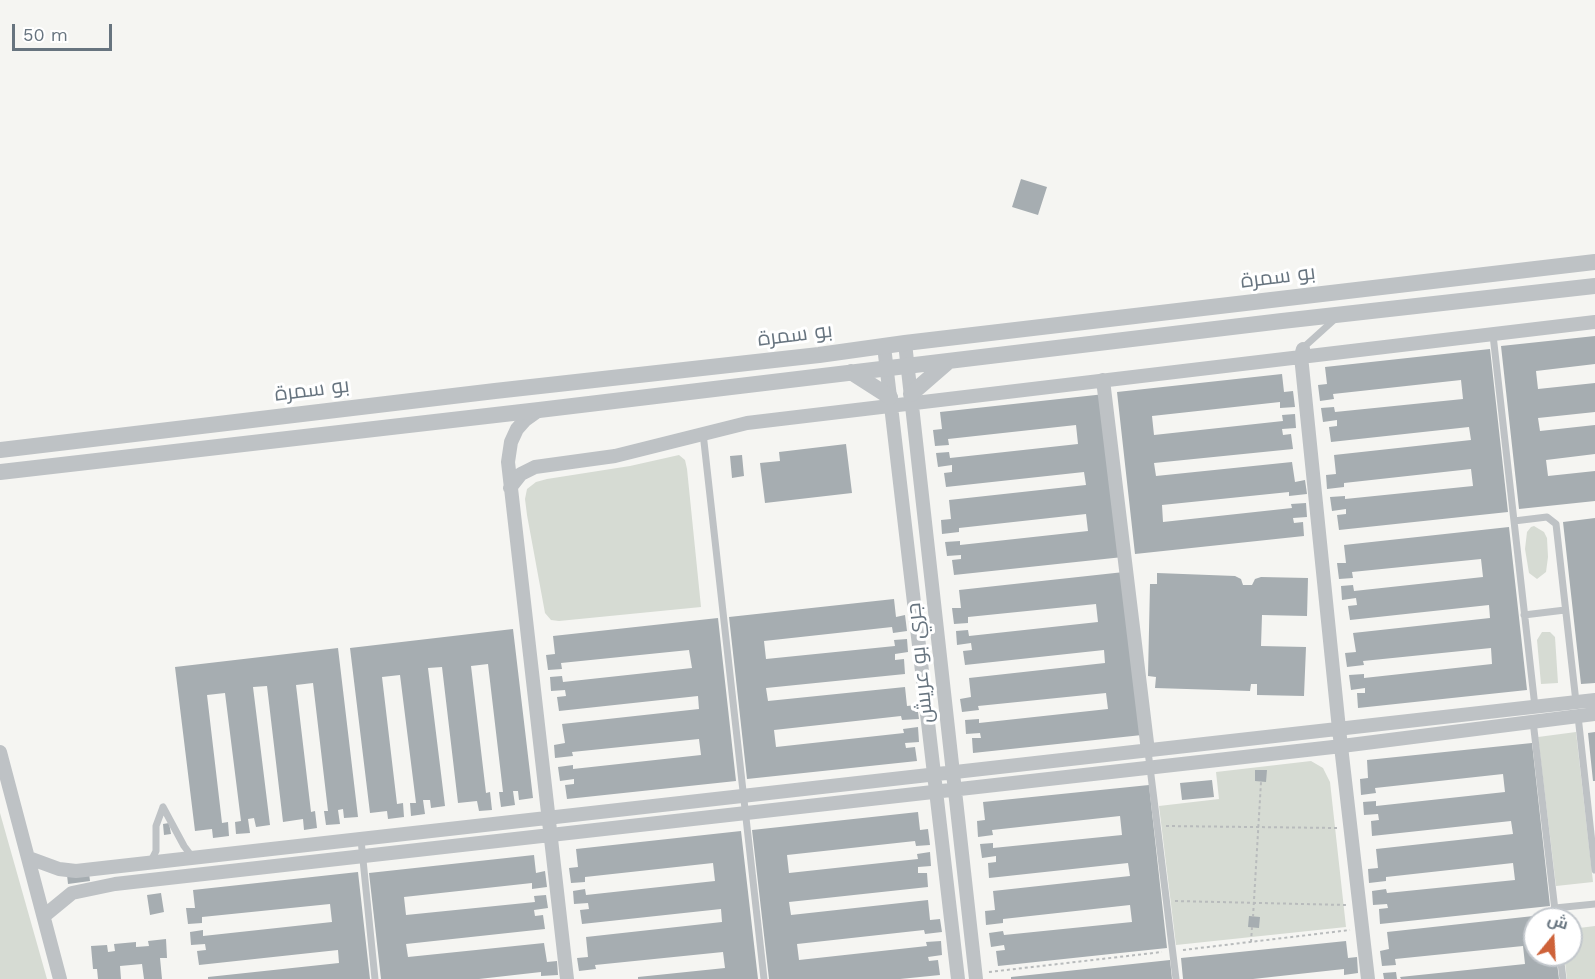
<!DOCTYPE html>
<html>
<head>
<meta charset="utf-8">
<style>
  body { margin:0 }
  #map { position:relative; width:1595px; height:979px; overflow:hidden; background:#f5f5f2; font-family:"Work Sans",Cairo,sans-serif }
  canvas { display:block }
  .north { position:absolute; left:1523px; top:907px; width:60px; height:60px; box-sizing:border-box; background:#fff; border:2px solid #c2c7cc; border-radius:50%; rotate:18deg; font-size:16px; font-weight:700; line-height:24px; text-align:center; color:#67747f }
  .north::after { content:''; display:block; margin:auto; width:21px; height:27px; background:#ce6239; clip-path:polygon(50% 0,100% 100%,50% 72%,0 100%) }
  .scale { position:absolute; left:12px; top:24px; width:100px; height:27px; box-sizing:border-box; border:3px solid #67747f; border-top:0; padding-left:8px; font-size:18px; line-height:21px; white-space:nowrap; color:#67747f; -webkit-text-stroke:4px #fff; paint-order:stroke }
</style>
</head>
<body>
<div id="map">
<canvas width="1595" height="979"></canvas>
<div class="north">ش</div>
<div class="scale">50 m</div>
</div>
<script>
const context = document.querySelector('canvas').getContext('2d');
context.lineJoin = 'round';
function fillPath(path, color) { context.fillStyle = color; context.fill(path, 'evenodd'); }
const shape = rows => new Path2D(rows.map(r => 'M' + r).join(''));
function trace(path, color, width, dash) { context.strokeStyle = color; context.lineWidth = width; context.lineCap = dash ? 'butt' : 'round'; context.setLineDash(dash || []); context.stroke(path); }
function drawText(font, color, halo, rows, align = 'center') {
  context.font = font + ' "Work Sans",Cairo,sans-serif'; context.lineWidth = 6; context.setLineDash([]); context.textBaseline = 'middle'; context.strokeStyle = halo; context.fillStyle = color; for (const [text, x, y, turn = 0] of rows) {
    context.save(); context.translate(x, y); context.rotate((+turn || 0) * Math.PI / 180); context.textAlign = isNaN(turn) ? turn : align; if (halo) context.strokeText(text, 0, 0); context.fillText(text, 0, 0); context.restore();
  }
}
fillPath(shape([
  [679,455,685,460,687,469,701,607,559,621,551,620,545,613,527,515,525,499,527,489,536,482,547,479,630,466],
  [1534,526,1544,532,1547,538,1548,557,1546,572,1537,579,1529,573,1525,549,1527,532,1531,527],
  [1542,632,1550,632,1555,637,1558,683,1541,684,1537,640],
  [1576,732,1593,882,1556,886,1538,737],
  [1311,761,1323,768,1330,782,1346,927,1176,945,1159,806,1219,799,1216,772],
  [0,813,47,979,0,979],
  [1595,926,1595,979,1567,979,1564,955,1571,955,1571,929]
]), '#d6dbd3');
fillPath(shape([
  [1021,179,1047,187,1038,215,1012,207],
  [1595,336,1595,364,1536,371,1538,389,1595,383,1595,412,1538,418,1540,431,1595,425,1595,454,1546,460,1548,476,1595,471,1595,501,1519,509,1501,346],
  [1490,349,1508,512,1339,530,1337,515,1346,514,1346,509,1332,511,1330,497,1345,496,1345,499,1473,486,1471,469,1344,483,1344,487,1327,489,1326,475,1336,474,1334,455,1471,440,1469,427,1331,442,1329,427,1337,426,1337,420,1323,422,1321,408,1334,407,1335,412,1463,399,1461,380,1333,394,1334,399,1320,401,1318,385,1327,384,1325,367],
  [1282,374,1284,392,1293,391,1295,407,1280,408,1280,402,1152,416,1154,435,1283,421,1282,415,1295,414,1296,428,1282,429,1283,435,1291,434,1293,449,1154,463,1156,476,1292,462,1295,482,1305,480,1307,494,1289,496,1289,492,1162,505,1163,522,1292,508,1291,504,1306,503,1307,517,1293,518,1294,523,1303,522,1304,536,1135,554,1117,392],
  [1105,394,1123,557,954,575,952,560,961,559,961,555,947,556,945,542,960,541,960,545,1088,531,1086,514,959,528,959,532,942,534,941,520,951,519,949,500,1086,485,1084,472,946,487,944,473,952,472,952,465,938,467,936,453,949,452,950,458,1078,444,1076,425,948,439,949,445,935,446,933,430,942,429,940,412],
  [846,444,852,493,765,503,760,463,780,461,779,452],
  [742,455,744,476,732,478,730,456],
  [1595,518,1595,683,1581,684,1563,522],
  [1509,527,1527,690,1358,708,1357,693,1365,693,1365,688,1351,690,1349,675,1364,674,1364,678,1492,664,1491,648,1363,661,1364,665,1347,667,1345,653,1356,652,1353,633,1490,618,1489,605,1350,620,1348,606,1357,605,1356,598,1342,600,1341,586,1353,585,1354,591,1483,577,1481,559,1352,572,1353,578,1339,579,1337,563,1346,563,1344,545],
  [1124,572,1142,735,973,753,972,738,981,738,980,733,966,734,965,720,979,719,979,723,1108,709,1106,693,978,706,979,710,962,712,960,699,971,697,969,678,1105,663,1104,650,965,665,963,651,972,650,971,643,957,645,956,631,968,630,969,636,1098,622,1096,604,968,617,968,623,954,624,952,608,961,608,959,590],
  [1157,573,1235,576,1241,579,1243,585,1252,585,1255,579,1261,577,1308,578,1307,616,1262,615,1261,646,1306,647,1304,696,1257,695,1257,684,1251,684,1250,691,1155,688,1156,677,1148,676,1150,584,1157,584],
  [894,599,896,617,905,615,907,631,893,633,892,627,764,641,766,659,895,646,894,640,907,639,908,652,895,654,895,660,904,659,905,674,766,688,768,701,905,687,907,706,917,705,919,719,902,720,901,716,774,730,776,747,904,733,903,729,918,727,919,742,905,743,906,748,915,747,917,761,747,779,729,617],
  [718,618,736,781,567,799,565,785,574,784,574,779,560,781,558,767,573,765,573,769,701,755,699,739,572,752,573,756,555,758,554,745,565,743,562,724,699,709,698,696,559,711,557,697,566,696,565,690,551,691,550,677,562,676,563,682,692,668,689,650,561,663,562,669,548,670,546,655,555,654,553,636],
  [513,629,533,798,519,800,518,791,513,791,515,805,501,807,499,792,503,792,488,664,471,666,486,793,490,792,492,810,479,811,477,801,458,803,442,667,428,668,445,806,431,808,430,800,423,800,425,814,411,816,410,803,416,803,400,675,382,677,397,804,403,803,404,817,388,819,387,811,370,813,350,648],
  [338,648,358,817,344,818,343,809,338,810,340,824,326,825,324,811,328,811,313,683,296,685,311,812,315,811,317,828,304,830,303,819,283,822,267,686,253,687,270,825,256,827,254,818,248,819,250,833,236,834,235,822,241,821,225,693,207,695,222,823,228,822,229,836,213,838,212,829,195,831,175,667],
  [1595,732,1595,781,1593,781,1588,733],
  [1532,743,1550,906,1380,924,1379,909,1388,908,1387,904,1373,905,1372,891,1386,889,1387,893,1515,880,1513,863,1386,877,1386,881,1369,883,1368,869,1378,868,1376,849,1513,834,1511,821,1372,836,1371,821,1379,820,1378,814,1364,815,1363,802,1376,801,1376,806,1505,792,1503,774,1375,788,1376,793,1361,795,1360,779,1368,778,1367,760],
  [1255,770,1267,770,1266,782,1255,781],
  [1212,780,1214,797,1182,800,1180,783],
  [1149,785,1167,948,998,966,996,951,1005,950,1004,945,991,947,989,933,1003,931,1004,935,1132,922,1130,905,1003,919,1003,923,986,925,985,911,995,910,993,891,1130,876,1128,863,989,878,988,863,996,862,996,856,982,858,980,844,993,843,993,848,1122,835,1120,816,992,830,993,835,978,837,977,821,985,820,983,802],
  [918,812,920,830,928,829,930,845,916,846,915,841,787,855,789,873,918,859,917,854,930,852,931,866,918,867,918,873,927,873,928,887,789,902,791,915,928,900,930,920,940,919,942,932,925,934,924,930,797,944,799,960,927,946,926,942,941,941,942,955,928,957,929,961,938,960,940,975,900,979,769,979,752,830],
  [169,823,171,834,164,835,163,824],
  [741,831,758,979,638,979,638,977,725,968,723,952,595,965,596,969,579,971,577,958,588,957,586,937,722,922,721,909,582,924,580,910,589,909,588,903,574,904,573,891,585,889,586,895,715,881,713,863,585,877,585,882,571,883,569,868,578,867,576,849],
  [534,855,536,873,545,871,547,887,532,889,532,883,404,897,406,915,535,902,534,896,546,895,548,908,534,910,535,916,543,915,545,929,406,944,408,957,544,943,547,962,557,961,558,975,541,976,541,972,479,979,381,979,369,873],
  [358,872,370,979,208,979,208,977,339,963,338,950,199,965,197,951,206,950,205,944,191,945,190,932,203,930,203,936,332,922,330,904,202,917,202,923,188,924,186,908,195,908,193,890],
  [89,873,90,881,68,884,67,875],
  [161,893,164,912,150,915,147,895],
  [1552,914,1552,919,1535,919,1535,955,1556,955,1559,979,1401,979,1400,977,1525,964,1523,946,1395,959,1396,965,1382,966,1380,951,1389,949,1387,932],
  [1249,916,1260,917,1259,928,1248,927],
  [166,939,167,958,160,958,162,979,144,979,142,964,120,966,121,979,98,979,97,969,93,969,91,946,107,945,108,952,115,951,114,944,136,942,136,947,149,946,148,941],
  [1346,941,1348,958,1357,957,1358,973,1344,975,1344,969,1253,979,1183,979,1181,958],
  [1170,960,1172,979,1011,979,1011,977],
  [1396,972,1397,979,1384,979,1383,973]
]), '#a6adb1');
trace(shape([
  [1166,826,1337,828],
  [1175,901,1346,905],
  [1253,917,1261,782],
  [1251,942,1252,927],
  [1183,950,1350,930],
  [989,972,1162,952]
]), '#b8bbbc', 2, [3, 3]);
trace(shape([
  [1493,335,1535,707],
  [1304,347,1335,319],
  [703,433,764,979],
  [1514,521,1547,517,1556,524,1576,702],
  [1524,615,1565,610],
  [1578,716,1595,870],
  [1533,721,1556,919],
  [1148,751,1176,979],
  [163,807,184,846,193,858],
  [361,840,375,979],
  [151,861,156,851,156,826,163,807],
  [1555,908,1595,904],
  [1560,955,1563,979]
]), '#bec2c5', 7);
trace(shape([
  [905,343,976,979],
  [884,346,958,979],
  [1303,349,1301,356,1339,729,1368,979],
  [1103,380,1148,751],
  [539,410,525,420,517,429,511,442,508,462,567,979],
  [510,488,521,474,535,467,615,456,747,423,1595,322],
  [0,752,60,979],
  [29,858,59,869,76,871,1595,700],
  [44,916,72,893,115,884,1342,746,1595,714]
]), '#bec2c5', 14);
trace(shape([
  [851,372,890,397],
  [911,394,949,361],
  [0,450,495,391,819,355,905,343,1595,262],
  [0,472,539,410,1282,321,1595,286]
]), '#bec2c5', 16);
drawText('21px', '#67747f', '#fff', [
  ["بو سمرة",1278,277,-7],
  ["بو سمرة",795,335,-7],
  ["بو سمرة",312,390,-7],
  ["جري بو عريش",920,663,-96]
]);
</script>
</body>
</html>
